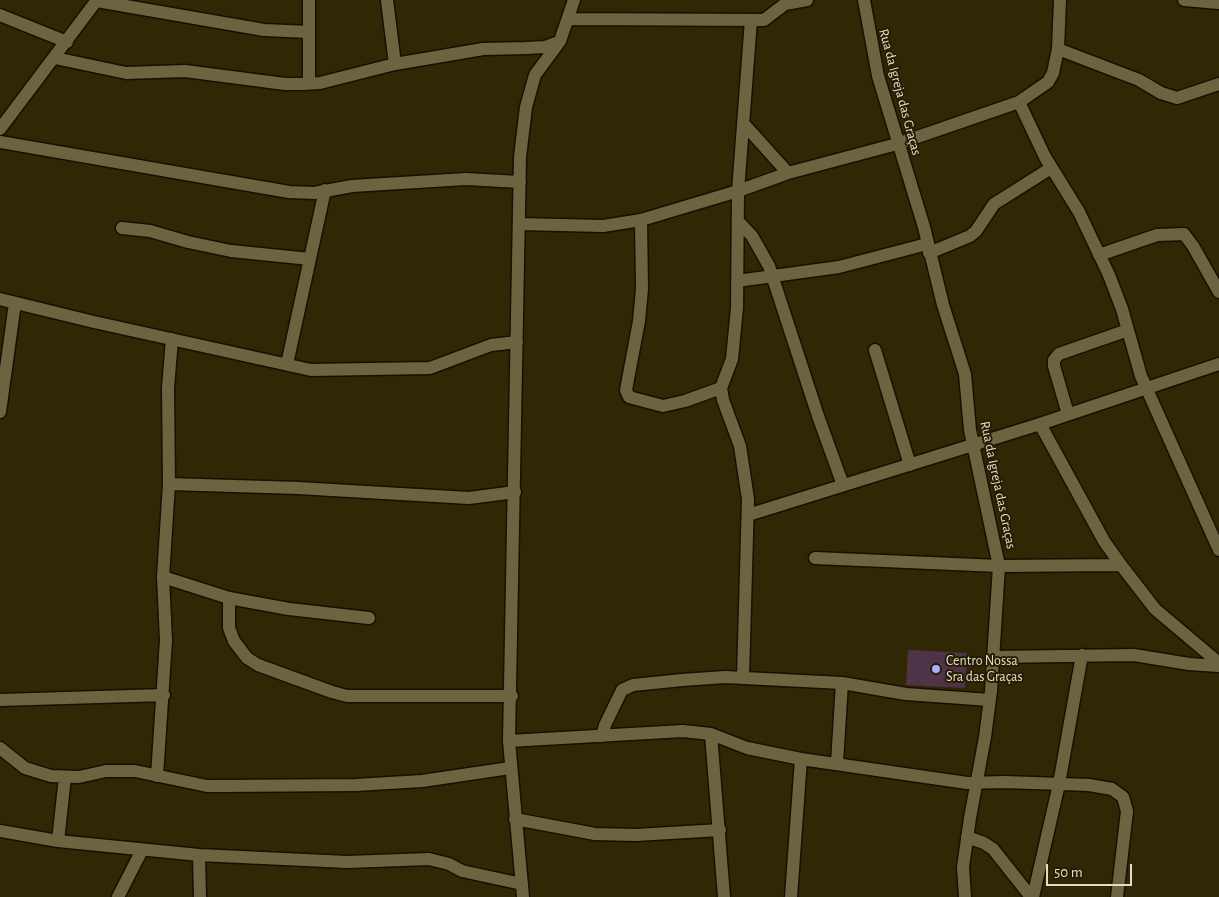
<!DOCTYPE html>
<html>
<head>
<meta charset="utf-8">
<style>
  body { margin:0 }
  #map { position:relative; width:1219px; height:897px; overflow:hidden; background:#302805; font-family:"Alegreya Sans",sans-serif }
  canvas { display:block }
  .scale { position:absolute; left:1046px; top:864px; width:86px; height:22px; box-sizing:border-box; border:2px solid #e2ddca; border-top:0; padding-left:6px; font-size:15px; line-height:18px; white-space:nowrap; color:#e2ddca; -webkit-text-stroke:4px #261e00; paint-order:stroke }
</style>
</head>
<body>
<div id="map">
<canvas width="1219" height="897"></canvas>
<div class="scale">50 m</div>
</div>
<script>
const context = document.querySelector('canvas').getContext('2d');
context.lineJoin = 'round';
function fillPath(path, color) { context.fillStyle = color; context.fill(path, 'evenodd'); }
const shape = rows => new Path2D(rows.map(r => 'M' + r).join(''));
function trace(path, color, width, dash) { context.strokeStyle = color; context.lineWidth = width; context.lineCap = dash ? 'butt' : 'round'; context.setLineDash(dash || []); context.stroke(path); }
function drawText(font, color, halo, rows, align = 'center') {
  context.font = font + ' "Alegreya Sans",sans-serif'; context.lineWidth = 4; context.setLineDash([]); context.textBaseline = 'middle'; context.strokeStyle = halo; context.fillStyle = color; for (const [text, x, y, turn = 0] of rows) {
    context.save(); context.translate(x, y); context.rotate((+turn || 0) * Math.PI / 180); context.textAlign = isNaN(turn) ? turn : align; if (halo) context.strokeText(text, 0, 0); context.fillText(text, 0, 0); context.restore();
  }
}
fillPath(shape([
  [908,650,967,653,965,688,906,685]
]), '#4f3348');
const minor = shape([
  [387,0,395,64],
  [864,0,878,76,924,227,943,305,965,374,970,430,999,566,991,691,985,737,970,818,963,867,965,897],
  [1184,0,1219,3],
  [97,1,264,30,309,32],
  [0,15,67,42],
  [568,19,764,20,785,4,807,0],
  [1058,49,1139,80,1161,93,1177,98,1219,84],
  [55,58,126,73,185,71,285,84,302,84,320,83,395,64,483,49,526,48,545,47,558,42],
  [309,83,309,0],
  [1019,102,1045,157,1079,212,1109,275,1122,309,1141,376,1219,550],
  [743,123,788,173],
  [0,129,97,0],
  [0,142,289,192,314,193,352,186,466,179,520,182],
  [641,220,642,289,639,321,626,390,629,397,663,406,685,401,721,388],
  [738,221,752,236,769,266,818,416,843,485],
  [519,224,603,226,641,220,738,191,788,173,897,144,1019,102,1048,82,1053,73,1058,49,1060,0],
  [122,228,150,231,188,242,231,251,310,259],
  [929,253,970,236,976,231,994,204,1051,168],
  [1099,255,1157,235,1184,234,1193,246,1219,292],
  [737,281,839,267,927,244],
  [0,299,94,322,311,370,430,368,491,345,517,342],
  [875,350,910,465],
  [287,364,325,190],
  [0,412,15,303],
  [1068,414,1054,366,1054,360,1059,354,1128,330],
  [1040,424,1104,541,1121,565,1155,609,1219,663],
  [169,484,298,488,469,498,515,492],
  [748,515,1040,424,1219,364],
  [815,558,999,566,1121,565],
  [163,577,229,598,289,609,369,618],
  [229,598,229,628,234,641,247,658,258,665,332,692,347,696,512,696],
  [993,657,1134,655,1189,664,1219,666],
  [743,678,748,499,740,446,723,400,721,388,732,359,737,308,738,191,751,20],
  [0,700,164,695],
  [711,734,724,897],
  [602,736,605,725,622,690,633,685,682,680,725,677,842,683,906,694,990,700],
  [509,741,683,731,711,734,747,748,801,759,967,783,1004,782,1089,785,1112,789,1123,797,1127,811,1117,897],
  [0,748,25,768,51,776,79,777,106,771,135,771,207,786,221,786,356,785,422,781,510,768],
  [837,763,842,683],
  [157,776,166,640,163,577,169,484,168,388,172,339],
  [515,819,595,834,636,835,720,830],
  [0,831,58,841,199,855,347,862,429,859,449,864,462,871,522,884],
  [967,837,984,843,993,849,1031,897],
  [58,841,65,777],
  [199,855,200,897],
  [118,897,142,850],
  [523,897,509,741,520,157,526,107,535,75,560,41,574,0],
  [791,897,801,759],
  [1033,897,1059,784,1082,655]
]);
trace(minor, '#171000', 15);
trace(minor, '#6c6341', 12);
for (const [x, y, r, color] of [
  [936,669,5,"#a3b2fd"]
]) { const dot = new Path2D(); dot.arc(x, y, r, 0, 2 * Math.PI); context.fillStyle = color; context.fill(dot); trace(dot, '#261e00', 2); }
drawText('14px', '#e2ddca', '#261e00', [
  ["Rua da Igreja das Graças",900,92,75],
  ["Rua da Igreja das Graças",998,485,78]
]);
drawText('14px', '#e2ddca', '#261e00', [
  ["Centro Nossa",946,661],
  ["Sra das Graças",946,677]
], 'left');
</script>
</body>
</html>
